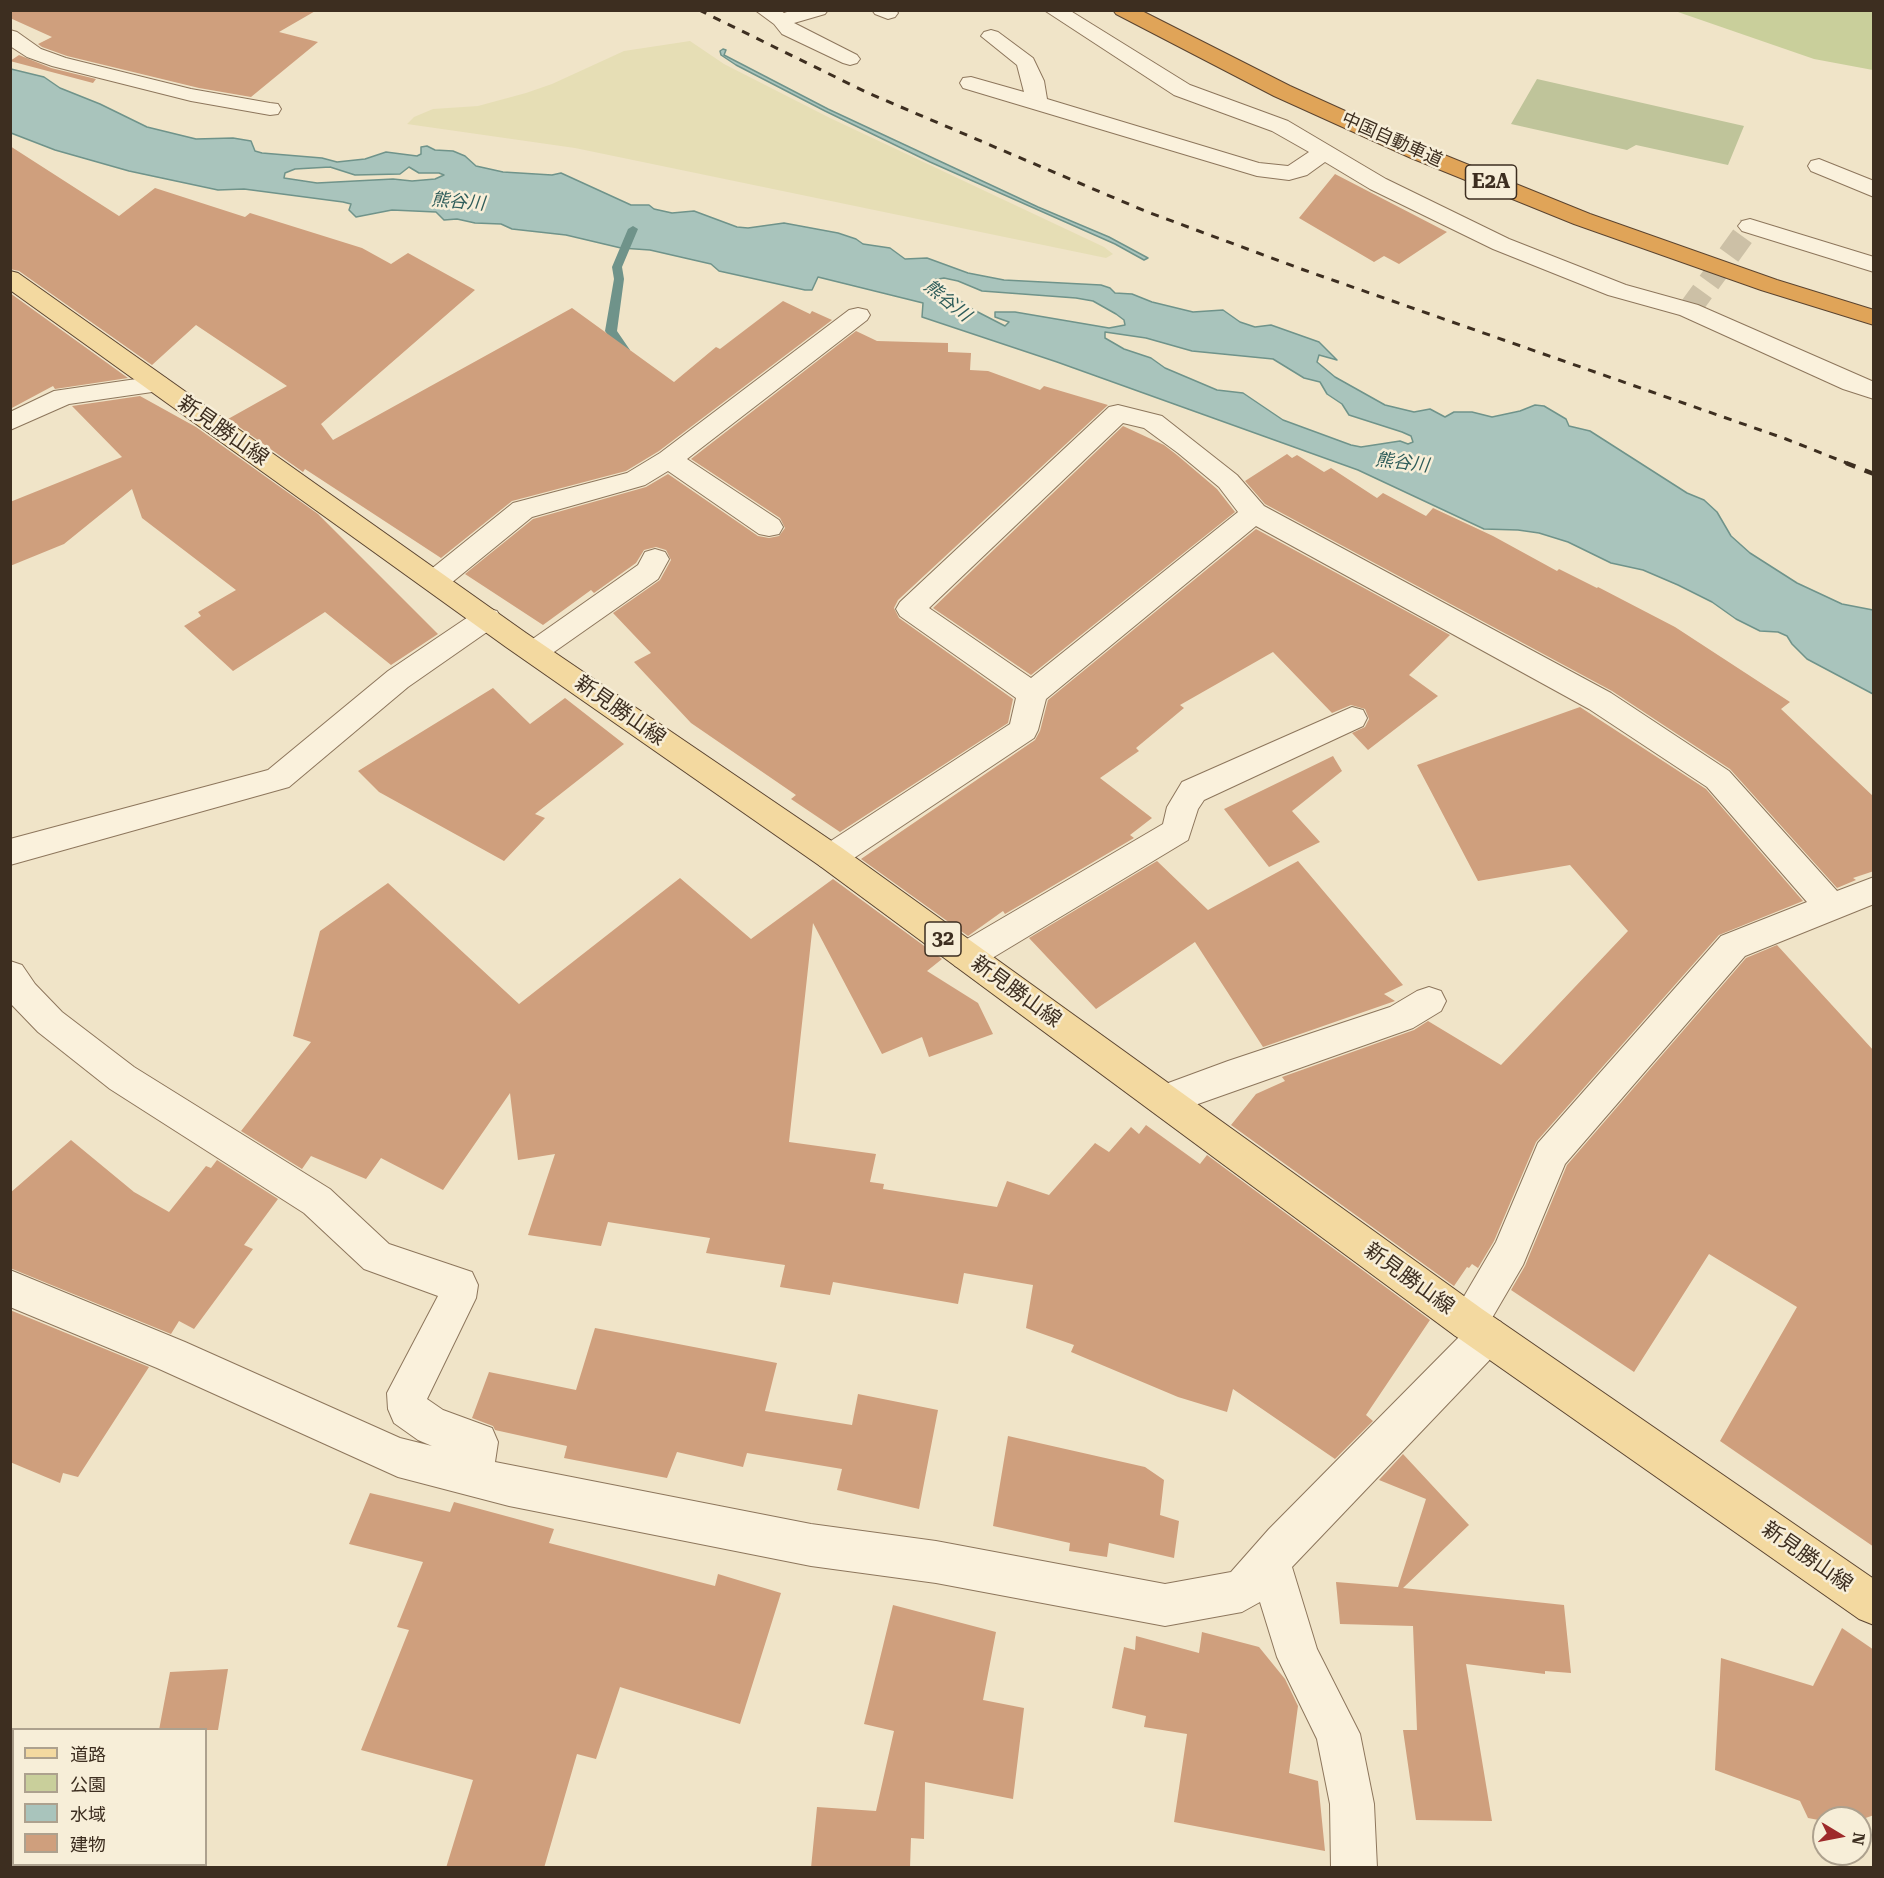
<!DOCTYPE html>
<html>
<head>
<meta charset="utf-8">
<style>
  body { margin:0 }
  #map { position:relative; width:1884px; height:1878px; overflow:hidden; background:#f0e4c8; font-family:"Roboto Serif","Noto Sans JP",serif }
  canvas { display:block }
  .frame { position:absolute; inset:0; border:12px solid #3d2e20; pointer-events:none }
  .legend { position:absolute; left:12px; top:1728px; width:195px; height:138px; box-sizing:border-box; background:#f7eed8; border:2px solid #ada18e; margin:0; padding:8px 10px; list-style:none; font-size:18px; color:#3d2e20 }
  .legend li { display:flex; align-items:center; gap:12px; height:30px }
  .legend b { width:30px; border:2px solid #ada18e }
  .north { position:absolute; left:1812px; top:1806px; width:60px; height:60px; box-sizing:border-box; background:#f7eed8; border:2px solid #ada18e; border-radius:50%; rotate:100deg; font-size:16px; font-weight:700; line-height:24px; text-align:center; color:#3d2e20 }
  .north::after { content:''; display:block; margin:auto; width:21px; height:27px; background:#9e2a2b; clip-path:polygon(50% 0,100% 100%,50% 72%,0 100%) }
</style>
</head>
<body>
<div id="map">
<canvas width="1884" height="1878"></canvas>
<div class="frame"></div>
<ul class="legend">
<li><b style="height:8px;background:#f3d9a0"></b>道路</li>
<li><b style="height:16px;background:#c9cf9b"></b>公園</li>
<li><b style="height:16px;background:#a9c4bc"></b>水域</li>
<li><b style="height:16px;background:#cf9f7d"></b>建物</li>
</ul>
<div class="north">N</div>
</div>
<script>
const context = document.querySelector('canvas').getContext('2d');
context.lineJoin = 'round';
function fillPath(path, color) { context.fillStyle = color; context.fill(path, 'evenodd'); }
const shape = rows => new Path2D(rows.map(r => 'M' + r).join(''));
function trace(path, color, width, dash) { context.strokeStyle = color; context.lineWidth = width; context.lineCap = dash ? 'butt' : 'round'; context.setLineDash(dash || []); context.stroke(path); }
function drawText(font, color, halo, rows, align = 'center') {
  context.font = font + ' "Roboto Serif","Noto Sans JP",serif'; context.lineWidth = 5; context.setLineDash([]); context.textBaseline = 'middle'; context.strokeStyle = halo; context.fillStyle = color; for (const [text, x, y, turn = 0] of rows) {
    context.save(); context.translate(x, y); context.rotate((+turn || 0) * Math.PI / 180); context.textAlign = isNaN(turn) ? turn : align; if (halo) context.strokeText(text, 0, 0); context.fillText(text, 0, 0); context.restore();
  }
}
fillPath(shape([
  [690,41,724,64,830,118,1104,247,1113,254,1106,258,575,148,407,124,414,117,433,109,478,106,526,93,552,84,624,51]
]), '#e6deb5');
fillPath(shape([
  [1675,11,1873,11,1873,70,1814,59]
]), '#c9cf9b');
fillPath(shape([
  [1537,79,1744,126,1728,165,1636,145,1627,150,1511,124]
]), '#bfc49a');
const water = shape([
  [723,49,726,50,724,55,828,109,1038,207,1109,237,1148,258,1144,260,1115,244,930,162,825,111,736,65,721,55,720,51,723,49],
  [11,69,44,77,60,88,100,104,147,127,196,139,233,138,251,141,255,151,262,153,322,158,337,162,365,159,386,152,417,156,421,154,421,147,427,146,435,150,453,151,465,156,476,166,503,172,552,175,561,173,631,205,649,205,654,209,672,213,694,211,737,227,748,228,784,223,838,233,856,239,863,244,890,248,905,259,927,258,968,273,1004,280,1101,285,1110,288,1115,293,1132,294,1152,302,1193,312,1223,310,1240,322,1255,327,1271,325,1319,342,1337,360,1319,355,1317,362,1335,377,1385,405,1414,412,1430,409,1445,417,1454,412,1472,412,1492,417,1520,411,1535,405,1544,406,1566,419,1569,426,1590,431,1687,493,1704,500,1717,512,1731,536,1750,553,1797,583,1842,604,1873,610,1873,694,1807,659,1792,644,1787,636,1778,632,1760,631,1736,619,1712,602,1678,585,1643,570,1611,563,1568,542,1539,533,1518,530,1484,529,1358,470,1057,362,922,317,923,303,818,277,812,290,805,290,719,271,711,264,650,250,621,248,566,235,512,229,501,224,475,223,457,219,444,220,436,212,392,210,356,217,349,210,351,204,343,202,244,189,218,190,129,171,55,150,11,133,11,69],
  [330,167,355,175,400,174,409,167,419,173,439,173,444,175,435,179,412,181,393,179,317,183,284,178,285,173,295,169,330,167],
  [944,278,958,281,982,291,1076,298,1093,301,1116,314,1124,320,1125,325,1109,328,1015,312,995,312,995,317,1009,322,1005,326,970,308,963,302,945,297,933,280,944,278],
  [1105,332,1146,338,1192,351,1273,359,1304,378,1320,382,1327,394,1342,404,1349,415,1402,432,1411,436,1413,442,1408,444,1400,441,1361,447,1351,445,1283,420,1243,393,1217,390,1165,368,1151,358,1124,349,1105,338,1105,332]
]);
fillPath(water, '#a9c4bc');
trace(water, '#6f938a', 1.5);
fillPath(shape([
  [633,226,638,229,622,267,624,279,617,331,630,350,624,354,620,353,605,331,614,279,612,267,628,229,633,226]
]), '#6f938a');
fillPath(shape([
  [10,10,317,10,279,32,318,42,251,97,199,88,129,71,67,56,42,47,38,44,52,37,10,18],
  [19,55,51,68,96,79,93,83,10,61],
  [10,146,119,216,155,188,245,217,250,213,362,248,391,264,408,253,475,290,321,424,333,440,572,308,674,382,716,347,720,349,783,301,810,314,812,311,832,320,659,451,626,471,512,501,441,558,305,469,303,472,228,419,287,386,196,325,152,365,19,271,10,269],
  [1335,174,1447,232,1399,264,1384,256,1374,262,1299,218],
  [10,293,128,378,55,389,53,386,10,409],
  [856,331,877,341,948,343,948,352,971,353,970,370,988,371,1040,390,1044,386,1108,405,898,600,894,608,899,618,1013,699,1008,723,840,832,791,799,796,795,691,723,634,662,651,653,613,613,660,580,671,560,666,550,656,547,644,550,636,563,594,593,591,590,543,625,465,574,533,519,646,487,668,474,758,536,769,538,779,536,785,528,780,518,691,459],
  [140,396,196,427,318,514,438,634,391,665,325,612,233,671,184,626,201,616,198,612,236,590,142,518,132,489,64,544,10,566,10,502,122,457,72,406],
  [1123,426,1164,445,1177,455,1217,489,1235,512,1031,675,933,608],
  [1287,454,1292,458,1297,455,1324,472,1331,468,1377,498,1383,493,1426,516,1433,508,1493,536,1557,571,1559,569,1597,588,1598,587,1675,627,1790,702,1781,709,1874,797,1874,871,1853,878,1856,880,1837,888,1730,769,1612,691,1265,504,1245,481],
  [1256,529,1450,635,1409,675,1438,696,1368,750,1352,733,1365,727,1369,719,1365,709,1351,705,1332,713,1273,652,1180,705,1184,708,1136,748,1139,751,1100,778,1152,818,1130,835,1134,838,1005,914,1003,911,968,936,861,859,1035,740,1040,731,1048,700],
  [493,688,530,724,565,698,624,744,535,814,545,818,504,861,379,792,358,771],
  [1580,707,1706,789,1803,901,1719,935,1536,1142,1494,1241,1478,1268,1472,1264,1469,1268,1467,1267,1454,1286,1231,1125,1256,1094,1285,1081,1282,1077,1414,1030,1428,1021,1501,1065,1628,931,1570,865,1478,881,1417,765],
  [1333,756,1342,771,1292,811,1320,842,1269,867,1224,809],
  [1157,861,1208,910,1298,861,1403,985,1384,994,1395,1001,1263,1047,1195,942,1096,1009,1029,938],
  [680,878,751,939,833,879,942,959,927,971,978,1003,993,1034,929,1057,922,1037,882,1054,813,923,789,1142,876,1154,870,1182,884,1184,883,1189,997,1207,1007,1181,1049,1195,1095,1143,1109,1152,1131,1127,1139,1134,1146,1125,1200,1164,1207,1155,1430,1320,1366,1415,1373,1421,1335,1459,1233,1389,1227,1412,1178,1397,1071,1352,1074,1345,1026,1328,1033,1285,964,1273,958,1304,833,1282,830,1295,780,1287,785,1265,706,1253,710,1238,608,1222,601,1246,528,1235,555,1154,518,1160,510,1093,443,1190,381,1158,366,1179,311,1156,302,1169,241,1131,311,1042,293,1036,320,931,388,883,519,1004],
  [1777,945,1874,1051,1874,1547,1720,1441,1797,1307,1709,1254,1634,1372,1511,1290,1525,1266,1567,1165,1746,958],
  [71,1140,134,1192,169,1212,206,1166,211,1168,217,1160,278,1199,244,1245,253,1249,194,1329,179,1321,171,1334,10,1268,10,1193],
  [10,1310,149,1367,78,1477,63,1473,60,1483,10,1462],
  [595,1328,777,1363,765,1411,852,1425,858,1394,938,1410,919,1509,837,1490,842,1469,747,1453,743,1467,677,1452,667,1478,564,1458,567,1446,495,1430,493,1426,472,1418,489,1372,576,1390],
  [1008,1436,1145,1467,1164,1480,1160,1515,1179,1521,1174,1558,1109,1543,1107,1557,1069,1551,1070,1543,993,1526],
  [1403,1454,1469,1525,1403,1588,1564,1605,1571,1673,1545,1671,1545,1674,1466,1664,1492,1821,1416,1820,1403,1730,1417,1730,1413,1626,1340,1624,1336,1582,1398,1587,1426,1499,1379,1480],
  [370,1493,450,1512,454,1502,554,1529,549,1543,715,1586,718,1574,781,1593,740,1724,620,1687,596,1759,577,1754,544,1868,446,1868,473,1780,361,1750,409,1630,397,1627,423,1562,349,1544],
  [893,1605,996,1632,983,1700,1024,1708,1013,1799,925,1782,924,1839,911,1838,910,1868,811,1868,817,1807,876,1811,894,1731,864,1724],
  [1842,1628,1874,1650,1874,1815,1860,1820,1860,1818,1824,1818,1824,1821,1808,1818,1800,1801,1715,1770,1721,1658,1813,1686],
  [1202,1632,1259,1647,1285,1679,1298,1706,1289,1773,1318,1781,1325,1851,1174,1822,1187,1734,1144,1727,1146,1716,1112,1708,1124,1647,1135,1650,1136,1636,1199,1653],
  [228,1669,218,1730,159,1730,170,1672]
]), '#cf9f7d');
trace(shape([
  [1689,310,1750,226]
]), '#ccc0a6', 23, [23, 11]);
const minor = shape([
  [755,10,780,10,784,13,793,10,828,10,825,14,794,23,857,55,860,59,857,63,850,65,843,63,782,34,774,24,755,10],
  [872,10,896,10,898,13,895,17,888,19,875,14,872,10],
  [1044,10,1069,10,1190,85,1288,121,1386,179,1509,239,1626,285,1698,305,1874,382,1874,399,1843,389,1680,315,1608,295,1493,249,1370,189,1325,162,1307,175,1289,180,1257,176,963,88,960,83,963,78,971,77,1024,92,1017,65,981,36,984,32,991,30,998,32,1033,58,1044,81,1047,99,1259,163,1288,166,1309,152,1272,131,1174,95,1044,10],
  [10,30,17,32,41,49,66,58,191,89,270,103,278,104,281,109,278,114,270,115,191,101,52,66,27,57,10,46,10,30],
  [1819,159,1874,181,1874,197,1811,171,1808,166,1811,161,1819,159],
  [1750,219,1874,257,1874,272,1742,231,1738,226,1742,221,1750,219],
  [858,308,867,310,870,315,867,320,687,459,779,520,783,527,779,534,769,536,759,534,668,471,645,485,532,517,445,588,435,591,425,588,421,581,425,574,513,503,627,473,660,453,849,310,858,308],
  [157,376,166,378,170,384,166,390,69,404,10,430,10,412,54,391,157,376],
  [1118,405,1162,416,1237,475,1264,506,1611,693,1729,771,1837,891,1874,877,1874,904,1745,956,1565,1164,1523,1265,1492,1318,1501,1322,1506,1335,1501,1348,1292,1567,1317,1649,1360,1734,1374,1804,1377,1868,1331,1868,1330,1804,1317,1739,1277,1657,1260,1602,1242,1612,1165,1626,936,1583,811,1566,509,1506,398,1477,157,1368,10,1307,10,1270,185,1342,400,1438,432,1446,418,1440,394,1423,388,1409,387,1393,438,1296,364,1269,304,1213,110,1089,38,1032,11,1004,10,961,22,965,35,984,62,1012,134,1067,330,1189,389,1244,472,1272,478,1285,476,1298,427,1399,443,1410,492,1428,498,1442,495,1462,811,1524,936,1541,1165,1584,1231,1572,1269,1529,1459,1337,1454,1335,1449,1322,1496,1242,1538,1143,1721,936,1807,902,1707,787,1589,709,1256,526,1046,699,1038,730,1034,738,842,866,831,870,820,866,815,857,820,848,1010,724,1016,698,900,616,896,609,900,602,1109,407,1118,405],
  [1123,423,1144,428,1178,453,1219,487,1238,512,1031,678,929,608,1123,423],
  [655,549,665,552,669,559,658,579,544,659,534,663,524,659,519,652,524,645,638,565,645,552,655,549],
  [487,608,497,611,501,618,497,625,408,687,289,787,10,865,10,839,268,770,388,671,477,611,487,608],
  [1352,707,1363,710,1367,718,1363,726,1204,800,1198,809,1188,840,979,966,967,970,955,966,950,956,955,946,1163,824,1167,807,1182,782,1352,707],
  [1429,987,1441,991,1446,1001,1441,1011,1413,1028,1164,1116,1152,1111,1146,1100,1152,1089,1228,1061,1390,1007,1417,991,1429,987]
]);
const major = shape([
  [10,271,18,273,526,633,842,848,1482,1309,1874,1579,1874,1625,1859,1619,1454,1335,820,866,506,647,10,290,10,271]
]);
const highway = shape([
  [1113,10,1140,10,1290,86,1427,148,1590,214,1777,280,1874,310,1874,325,1761,290,1574,224,1411,158,1274,96,1116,14,1113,10]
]);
trace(minor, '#8d765c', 2);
trace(major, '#5b4430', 2);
trace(highway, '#5b4430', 2);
fillPath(minor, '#faf1dc');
fillPath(major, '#f3d9a0');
fillPath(highway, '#e0a458');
trace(shape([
  [699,10,868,93,1145,211,1304,270,1786,439,1849,464]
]), '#3d2e20', 3, [8, 8]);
trace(shape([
  [1846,463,1874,474]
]), '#3d2e20', 4.5, [10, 10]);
drawText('18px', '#3d2e20', '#f7eed8', [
  ["中国自動車道",1392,140,24]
]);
drawText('italic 18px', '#2f5d5a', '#f7eed8', [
  ["熊谷川",458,202,5],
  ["熊谷川",947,301,39],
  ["熊谷川",1402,463,7]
]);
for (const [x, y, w] of [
  [1491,182,51],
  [943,939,36]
]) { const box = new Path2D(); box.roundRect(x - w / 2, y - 17, w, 34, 4.5); context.fillStyle = '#f7eed8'; context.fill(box); trace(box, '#3d2e20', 1.5); }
drawText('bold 20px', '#3d2e20', null, [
  ["E2A",1491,182],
  ["32",943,939]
]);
drawText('21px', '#3d2e20', '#f7eed8', [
  ["新見勝山線",223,431,35],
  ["新見勝山線",620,711,35],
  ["新見勝山線",1016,992,36],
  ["新見勝山線",1409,1279,36],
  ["新見勝山線",1807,1557,35]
]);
</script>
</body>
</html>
